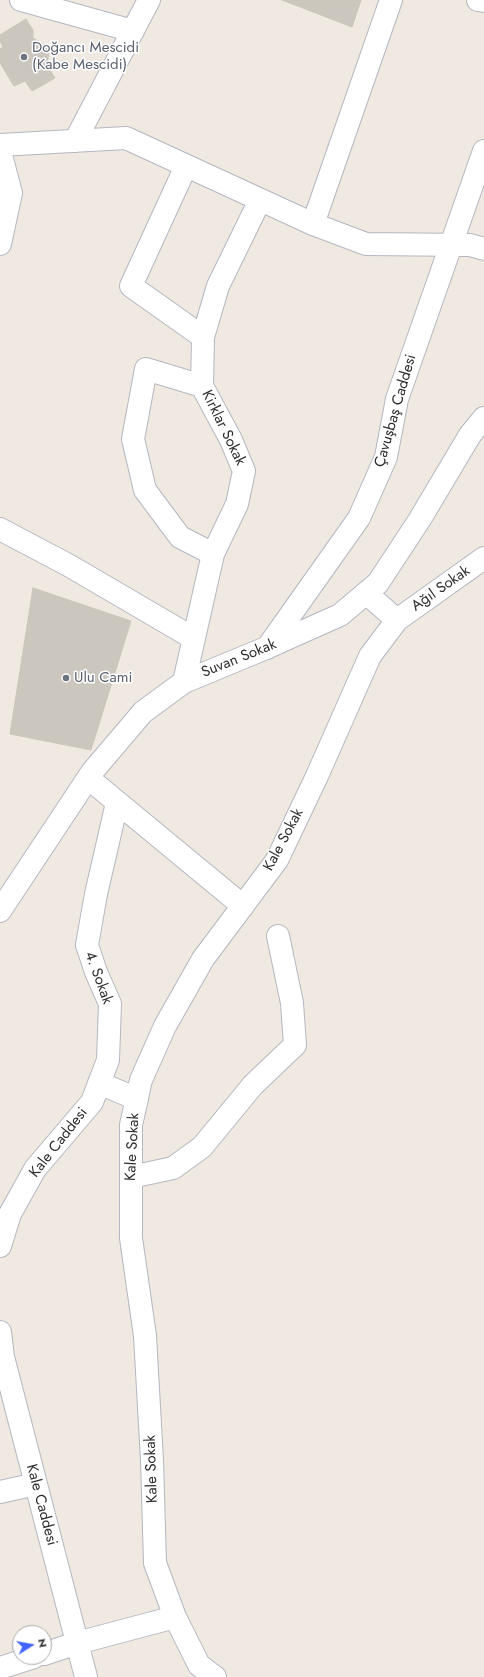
<!DOCTYPE html>
<html>
<head>
<meta charset="utf-8">
<style>
  body { margin:0 }
  #map { position:relative; width:484px; height:1677px; overflow:hidden; background:#efe9e1; font-family:Jost,sans-serif }
  canvas { display:block }
  .north { position:absolute; left:12px; top:1625px; width:40px; height:40px; box-sizing:border-box; background:#fff; border:1px solid #ababab; border-radius:50%; rotate:79deg; font-size:11px; font-weight:700; line-height:16px; text-align:center; color:#2e2e2e }
  .north::after { content:''; display:block; margin:auto; width:14px; height:18px; background:#4264fb; clip-path:polygon(50% 0,100% 100%,50% 72%,0 100%) }
</style>
</head>
<body>
<div id="map">
<canvas width="484" height="1677"></canvas>
<div class="north">N</div>
</div>
<script>
const context = document.querySelector('canvas').getContext('2d');
context.lineJoin = 'round';
function fillPath(path, color) { context.fillStyle = color; context.fill(path, 'evenodd'); }
const shape = rows => new Path2D(rows.map(r => 'M' + r).join(''));
function trace(path, color, width, dash) { context.strokeStyle = color; context.lineWidth = width; context.lineCap = dash ? 'butt' : 'round'; context.setLineDash(dash || []); context.stroke(path); }
function drawText(font, color, halo, rows, align = 'center') {
  context.font = font + ' Jost,sans-serif'; context.lineWidth = 3; context.setLineDash([]); context.textBaseline = 'middle'; context.strokeStyle = halo; context.fillStyle = color; for (const [text, x, y, turn = 0] of rows) {
    context.save(); context.translate(x, y); context.rotate((+turn || 0) * Math.PI / 180); context.textAlign = isNaN(turn) ? turn : align; if (halo) context.strokeText(text, 0, 0); context.fillText(text, 0, 0); context.restore();
  }
}
const building = shape([
  [282,0,361,0,352,27,282,0],
  [26,19,33,30,33,38,45,45,49,52,47,65,55,78,32,91,25,81,14,86,0,63,0,49,3,47,0,41,0,35,26,19],
  [33,588,131,621,91,750,10,734,33,588]
]);
fillPath(building, '#cbc7bf');
trace(building, '#cbc5ba', 1);
const minor = shape([
  [21,0,133,31],
  [478,0,484,1],
  [75,141,149,0],
  [0,145,126,138,313,224,366,244,470,245,484,249],
  [0,151,11,193,0,244],
  [186,166,131,286,203,337],
  [313,224,391,0],
  [202,386,146,369,133,439,145,490,180,537,213,554],
  [0,529,70,566,193,638],
  [366,593,397,620],
  [267,648,359,518,386,457,397,399,484,151],
  [184,682,213,554,237,504,244,471,231,440,202,386,203,337,218,286,260,200],
  [88,778,243,906],
  [0,911,92,772,143,712,184,682,266,648,340,615,378,583,420,519,470,435,484,418],
  [99,1083,137,1099],
  [131,1177,173,1168,202,1147,253,1085,295,1045,292,1003,278,936],
  [0,1246,10,1214,35,1169,92,1102,108,1060,110,1004,96,972,87,945,96,894,117,803],
  [0,1332,3,1357,86,1677],
  [0,1492,36,1484],
  [44,1654,77,1643,175,1617],
  [0,1668,34,1657],
  [215,1677,199,1665,175,1617,155,1563,152,1460,145,1336,131,1238,131,1125,141,1080,165,1026,203,959,277,860,317,776,370,656,397,620,484,558]
]);
trace(minor, '#b4b7c1', 24);
trace(minor, '#fff', 22);
for (const [x, y, r, color] of [
  [24,57,4,"#6b7280"],
  [66,678,4,"#6b7280"]
]) { const dot = new Path2D(); dot.arc(x, y, r, 0, 2 * Math.PI); context.fillStyle = color; context.fill(dot); trace(dot, '#fff', 1.5); }
drawText('15px', '#5b616d', '#fff', [
  ["Doğancı Mescidi",32,48],
  ["(Kabe Mescidi)",32,65],
  ["Ulu Cami",74,678]
], 'left');
drawText('15px', '#2e2e2e', '#fff', [
  ["Çavuşbaş Caddesi",396,411,-74],
  ["Kirklar Sokak",223,428,64],
  ["Ağıl Sokak",441,589,-35],
  ["Suvan Sokak",239,659,-22],
  ["Kale Sokak",284,840,-62],
  ["4. Sokak",98,978,70],
  ["Kale Caddesi",59,1143,-52],
  ["Kale Sokak",133,1147,-87],
  ["Kale Sokak",152,1469,-92],
  ["Kale Caddesi",41,1505,75]
]);
</script>
</body>
</html>
